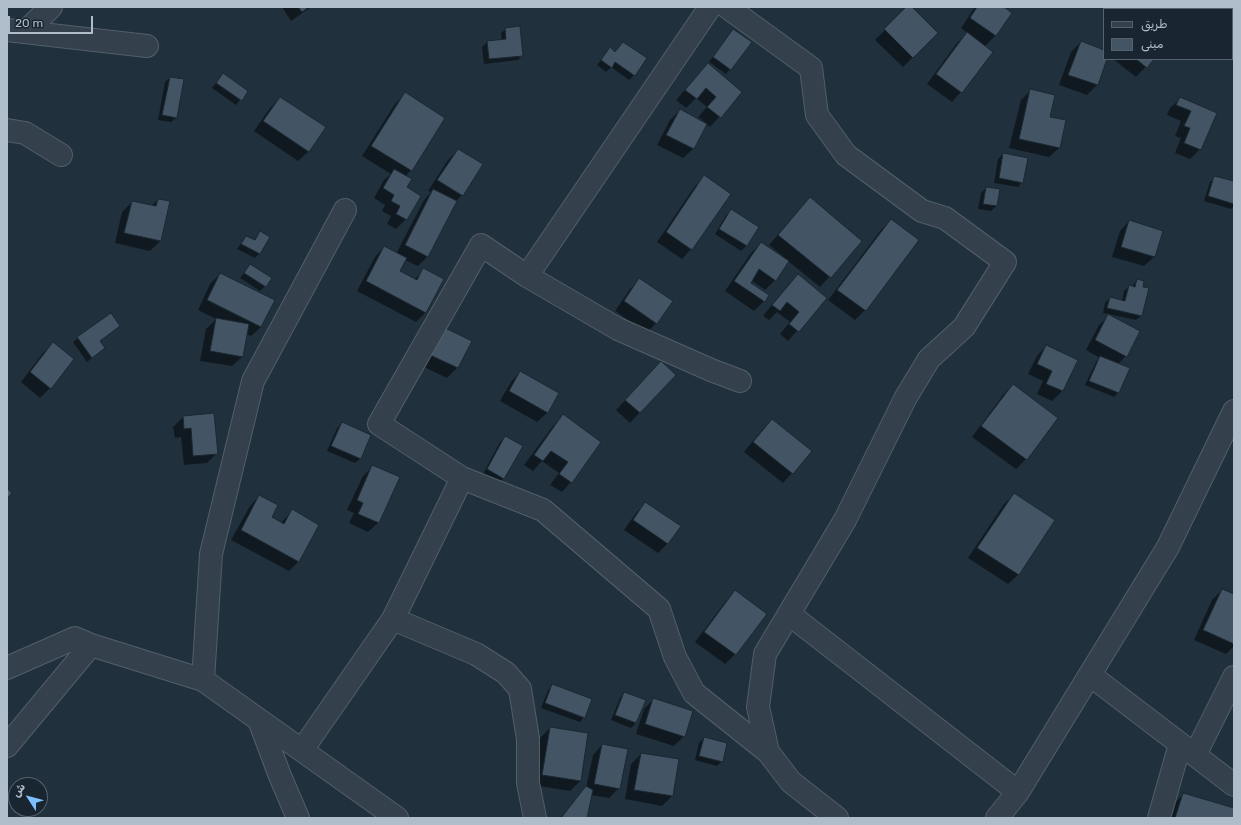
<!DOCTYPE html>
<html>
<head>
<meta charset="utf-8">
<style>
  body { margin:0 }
  #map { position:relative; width:1241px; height:825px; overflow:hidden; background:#20303d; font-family:Rubik,Vazirmatn,sans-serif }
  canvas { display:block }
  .frame { position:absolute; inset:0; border:8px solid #afbcc9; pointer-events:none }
  .legend { position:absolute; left:1103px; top:8px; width:130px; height:52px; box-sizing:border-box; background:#192631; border:1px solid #55626e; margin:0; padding:5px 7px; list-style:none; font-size:12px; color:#afbcc9 }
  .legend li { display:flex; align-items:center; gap:8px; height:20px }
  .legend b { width:20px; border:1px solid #55626e }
  .north { position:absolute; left:8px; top:777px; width:40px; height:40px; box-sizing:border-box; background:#192631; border:1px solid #55626e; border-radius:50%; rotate:306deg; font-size:11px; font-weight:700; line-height:16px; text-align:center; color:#afbcc9 }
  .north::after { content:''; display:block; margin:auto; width:14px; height:18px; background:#7dc0ff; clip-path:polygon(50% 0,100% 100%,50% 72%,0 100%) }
  .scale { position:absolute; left:8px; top:16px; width:85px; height:18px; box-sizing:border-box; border:2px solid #afbcc9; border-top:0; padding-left:5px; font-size:12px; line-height:14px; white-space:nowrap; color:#afbcc9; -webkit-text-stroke:3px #192631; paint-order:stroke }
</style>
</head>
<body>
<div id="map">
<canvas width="1241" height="825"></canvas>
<div class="frame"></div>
<ul class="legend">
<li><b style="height:5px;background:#34414d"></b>طريق</li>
<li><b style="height:11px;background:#435564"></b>مبنى</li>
</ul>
<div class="north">ش</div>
<div class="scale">20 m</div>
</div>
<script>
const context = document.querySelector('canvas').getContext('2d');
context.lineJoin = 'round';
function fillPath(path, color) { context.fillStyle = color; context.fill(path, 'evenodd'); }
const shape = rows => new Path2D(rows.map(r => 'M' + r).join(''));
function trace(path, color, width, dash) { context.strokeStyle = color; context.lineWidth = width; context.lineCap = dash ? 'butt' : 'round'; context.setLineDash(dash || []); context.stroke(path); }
fillPath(shape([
  [282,7,311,7,291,21],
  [908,7,910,7,937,33,903,67,875,40],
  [975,7,1002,7,1011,13,995,36,984,47,961,92,952,102,927,84,957,43,967,33,961,28],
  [506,29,522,55,518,60,484,64,482,47,487,42,502,40,501,33],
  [733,30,750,42,726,74,709,62],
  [1081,42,1102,50,1104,47,1104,59,1106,59,1097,85,1087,95,1059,85,1071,52],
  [623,43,634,75,629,80,611,67,606,72,597,65,610,49,615,52],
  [1113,59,1153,59,1136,77],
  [708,64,741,92,710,127,706,124,693,149,683,158,657,145,670,120,680,110,704,123,705,122,698,117,707,107,696,98,686,108,676,100],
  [223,74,247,91,236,105,212,88],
  [170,78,176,118,171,122,158,120,165,82],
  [1031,90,1049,117,1059,148,1049,157,1009,148,1021,100],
  [405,94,411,170,405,177,406,219,396,229,387,224,391,216,382,211,385,205,374,198,384,180,391,174,362,156,395,104],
  [280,98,324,128,308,152,298,161,254,131,270,108],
  [1180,99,1215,114,1200,149,1190,159,1175,153,1181,138,1175,136,1181,121,1167,115,1170,108],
  [458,150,481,164,462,195,455,202,427,257,418,266,405,260,398,271,414,280,424,270,426,312,416,322,357,291,375,257,384,247,396,254,424,200,431,192,428,191,448,160],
  [1003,154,1022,182,1018,187,994,183,998,159],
  [705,177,691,249,682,259,657,242,695,186],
  [1215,177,1234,182,1234,206,1231,209,1204,201,1210,182],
  [986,188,996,206,991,211,978,209,981,193],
  [158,200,160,241,150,251,115,243,122,212,132,202,151,206],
  [800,209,861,242,820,287,788,261,775,280,765,290,751,280,749,283,764,301,754,311,725,291,751,253,761,243,783,258,784,257,769,245],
  [731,211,758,227,746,246,741,251,715,234,726,215],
  [891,220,865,310,855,320,828,300,881,230],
  [1129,221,1154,257,1144,266,1112,257,1120,231],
  [260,232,259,254,255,258,237,249,246,237,253,241],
  [250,265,265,286,260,291,240,278],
  [220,274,261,327,251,336,246,334,242,357,232,366,200,361,206,329,216,319,198,310,210,284],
  [798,276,826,298,788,341,780,334,790,322,777,312,769,320,763,316,788,285],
  [640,280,656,323,647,333,615,311,630,289],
  [1137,280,1141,316,1136,320,1103,313,1105,303,1110,298,1122,301,1124,291,1129,286,1132,287],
  [1109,316,1126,356,1118,364,1118,393,1114,397,1085,385,1096,362,1100,358,1086,350,1099,325],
  [119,326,99,342,104,348,87,362,73,342,78,338],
  [433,338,470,341,457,368,447,378,420,365],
  [53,343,50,388,40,398,21,382,43,353],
  [1046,346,1077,360,1062,391,1052,401,1037,394,1043,381,1028,374,1037,356],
  [520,372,558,394,547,413,537,422,500,401,511,382],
  [652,372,675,375,630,423,616,410],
  [1013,385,1057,418,1026,459,1016,469,972,437,1003,395],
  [563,416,571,482,562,492,550,485,559,473,542,461,533,471,524,465,553,426],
  [183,417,217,453,207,463,184,465,181,437,175,438,173,427],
  [772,420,792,473,783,483,744,452,762,430],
  [342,423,370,435,360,459,355,463,327,451,337,428],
  [505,437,504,478,499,483,483,474,500,442],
  [373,466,378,523,368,532,349,523,354,513,347,510,363,476],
  [1014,494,1054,521,1018,575,1008,584,968,558,1004,504],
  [259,496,270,517,281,523,292,511,299,561,289,571,231,540,250,506],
  [646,503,680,526,667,544,658,553,624,530,636,513],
  [1222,590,1234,595,1234,646,1226,654,1194,640,1212,600],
  [735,591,765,614,735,654,725,664,695,642,726,601],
  [553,685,584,717,580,722,541,708,548,690],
  [625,693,636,723,631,728,611,720,620,698],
  [654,699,684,736,674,746,636,734,644,709],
  [550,728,580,781,570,791,533,785,540,738],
  [704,738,722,761,717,766,695,760,699,743],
  [602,745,619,788,609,798,591,795,586,818,560,818,586,788,593,755],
  [641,754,672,796,662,806,625,799,631,764],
  [1184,794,1234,809,1234,818,1166,818,1169,808]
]), '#0007');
const building = shape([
  [298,7,309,7,302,12,298,7],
  [906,7,912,7,938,33,913,58,884,29,906,7],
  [977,7,1004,7,1012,13,996,36,970,18,977,7],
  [1136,7,1146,7,1148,9,1134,9,1136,7],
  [520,26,523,56,489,59,487,41,506,39,505,28,520,26],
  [733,29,752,42,731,70,713,57,733,29],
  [967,32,993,52,962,93,936,74,967,32],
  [1081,41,1104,50,1104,59,1107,59,1098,85,1068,75,1081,41],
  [623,42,647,58,635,76,615,62,612,68,601,60,610,47,615,52,623,42],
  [1136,59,1154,59,1147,68,1136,59],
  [708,63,742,92,721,118,707,107,716,97,706,88,697,99,685,90,708,63],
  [223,73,248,91,242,101,216,83,223,73],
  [170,77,184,79,177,118,162,115,170,77],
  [1030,89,1055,95,1050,117,1066,120,1060,148,1019,139,1030,89],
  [405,92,445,118,412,171,371,146,405,92],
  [280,97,326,127,309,152,263,121,280,97],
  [1180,97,1217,113,1201,150,1184,143,1190,128,1184,126,1191,111,1176,105,1180,97],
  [680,109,707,124,694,149,666,135,680,109],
  [458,149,483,164,463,196,437,180,458,149],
  [1003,153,1028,158,1023,183,999,178,1003,153],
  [394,169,412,179,407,187,421,196,407,220,396,214,400,206,391,201,394,195,383,188,394,169],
  [704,175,731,194,692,250,666,232,704,175],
  [1214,176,1234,181,1234,204,1208,196,1214,176],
  [986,187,1000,189,997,206,983,204,986,187],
  [433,189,457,201,428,257,405,245,433,189],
  [810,197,862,241,831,278,778,235,810,197],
  [158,199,170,201,161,241,124,233,132,201,156,206,158,199],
  [731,209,759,227,747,246,719,229,731,209],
  [891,219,919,240,866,311,837,290,891,219],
  [1129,220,1163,231,1155,257,1121,247,1129,220],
  [260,231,270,237,260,254,241,244,246,236,255,240,260,231],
  [761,242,789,261,776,281,759,269,751,283,769,295,765,302,734,281,761,242],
  [384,246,407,258,400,271,417,280,423,268,444,279,426,313,366,281,384,246],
  [250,264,272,278,266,287,244,273,250,264],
  [220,273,275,300,261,327,207,300,220,273],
  [798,274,827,298,799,332,789,324,799,312,787,302,780,311,772,305,798,274],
  [639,278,673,301,657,324,624,301,639,278],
  [1137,279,1144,281,1143,287,1149,288,1142,316,1107,308,1110,297,1125,301,1129,285,1135,287,1137,279],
  [111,313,120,326,100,341,105,348,92,358,77,337,111,313],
  [1108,314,1140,331,1127,357,1095,340,1108,314],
  [216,318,249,324,243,357,210,351,216,318],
  [443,327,472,341,458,368,430,355,443,327],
  [53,342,74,359,51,389,30,372,53,342],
  [1046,345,1078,360,1063,391,1046,384,1052,371,1037,364,1046,345],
  [1100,356,1130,368,1119,393,1089,381,1100,356],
  [661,361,676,375,640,413,625,400,661,361],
  [520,371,559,393,548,413,509,391,520,371],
  [1013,384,1058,418,1027,460,981,426,1013,384],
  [214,413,218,454,193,456,191,428,184,429,183,416,214,413],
  [563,414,601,442,572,483,559,474,568,462,551,451,543,461,534,455,563,414],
  [772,419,812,451,793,474,753,442,772,419],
  [342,422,371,435,361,459,331,446,342,422],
  [505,436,523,446,504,479,487,469,505,436],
  [372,465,400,477,379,523,358,514,363,503,357,500,372,465],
  [7,488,12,493,7,499,7,488],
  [1014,493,1055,520,1019,575,977,548,1014,493],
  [259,495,278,505,272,517,284,524,292,509,319,525,299,562,241,530,259,495],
  [645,502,681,526,668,544,633,520,645,502],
  [1222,589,1234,594,1234,644,1203,630,1222,589],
  [735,590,767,614,736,655,704,632,735,590],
  [552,684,592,699,585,718,545,703,552,684],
  [624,692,646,700,636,723,615,715,624,692],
  [653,698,693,711,685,737,645,724,653,698],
  [550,727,588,733,581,781,542,775,550,727],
  [704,737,727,743,723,762,699,756,704,737],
  [602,744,628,749,620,789,594,784,602,744],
  [641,753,679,759,673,796,634,790,641,753],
  [586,786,593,790,587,818,561,818,586,786],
  [1183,793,1234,808,1234,818,1175,818,1183,793]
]);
fillPath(building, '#435564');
trace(building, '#1b2833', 1);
const minor = shape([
  [727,7,811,68,817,115,846,155,922,211,945,218,1005,262,964,327,929,359,906,397,845,520,765,654,758,707,768,752,791,782,837,818],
  [7,30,147,46],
  [25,32,51,7],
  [7,130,25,133,61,155],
  [527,276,710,7],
  [740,381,711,370,618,329,527,276,481,245,379,424,462,478,543,510,659,609,675,657,694,693,768,752],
  [789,614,1018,792],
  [393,619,476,654,506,673,520,689,528,739,528,783,535,818],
  [7,668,75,638,91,645,203,680,397,818],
  [1090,675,1234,785],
  [203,680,211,554,253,381,345,210],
  [259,720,280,776,298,818],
  [7,746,91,645],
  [302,750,393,619,462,478],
  [1195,755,1234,677],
  [997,818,1018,792,1168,547,1234,411],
  [1159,818,1180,744]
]);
trace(minor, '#525f6a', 24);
trace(minor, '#34414d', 22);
</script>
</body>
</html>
